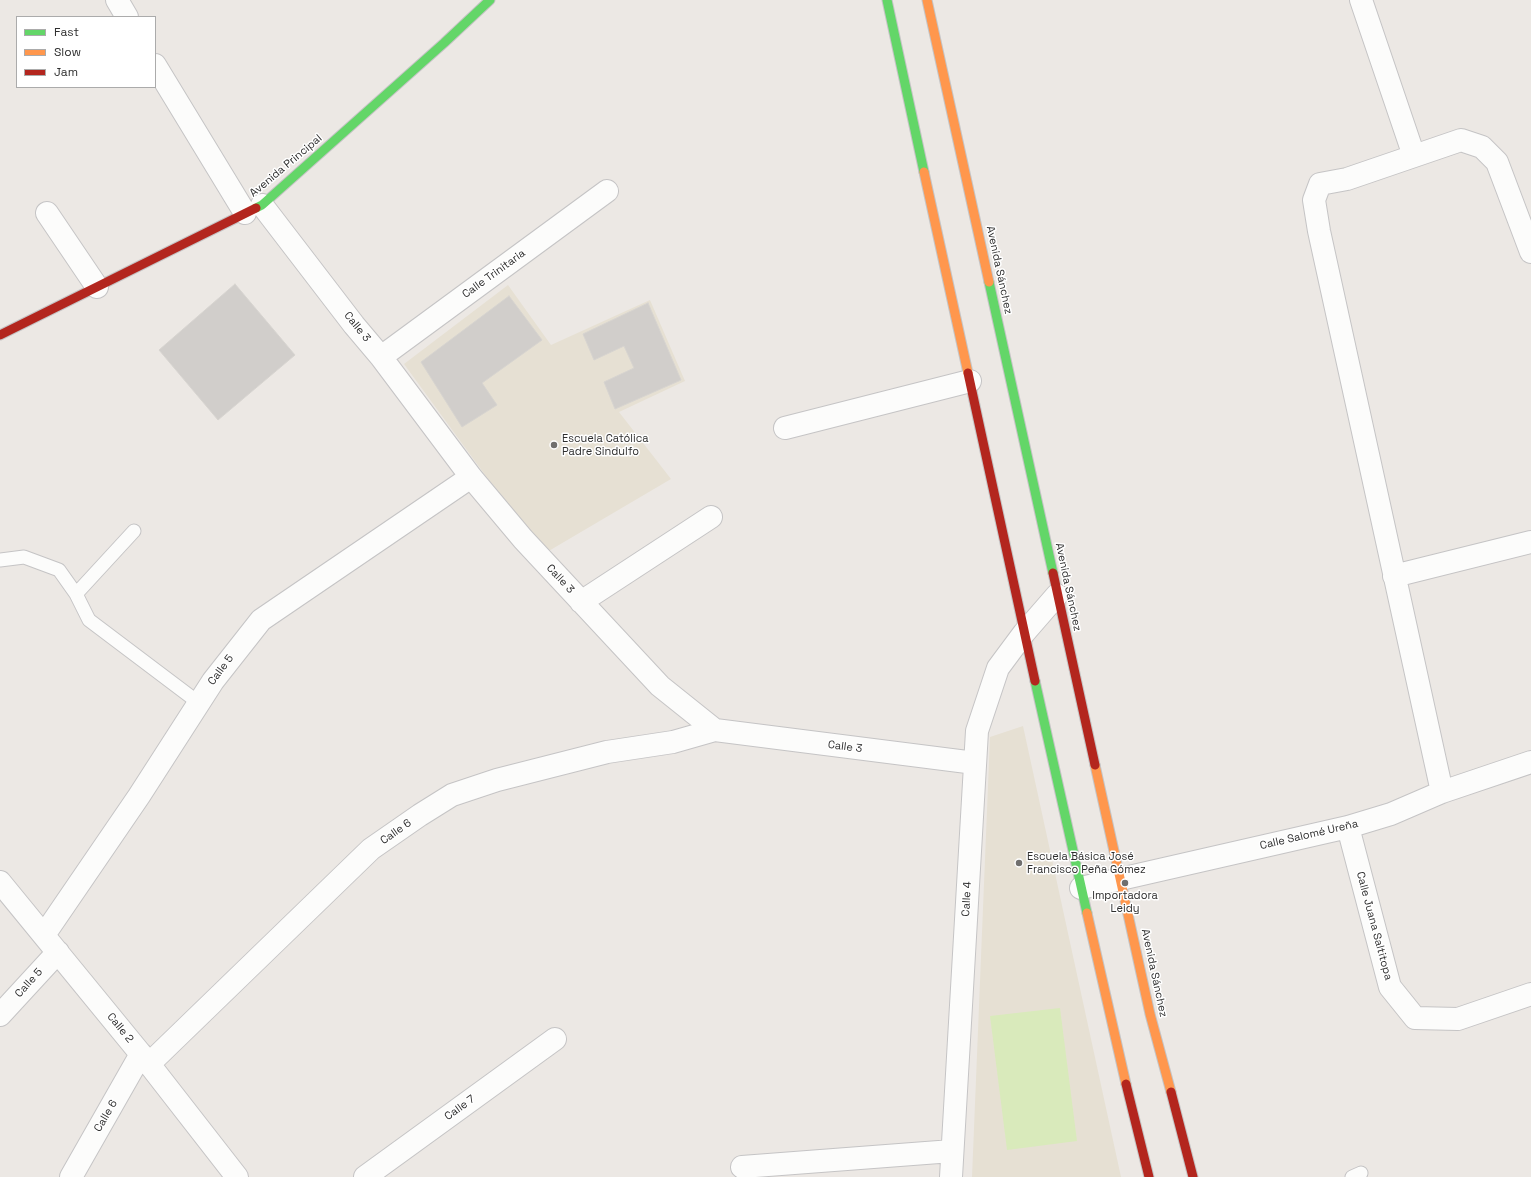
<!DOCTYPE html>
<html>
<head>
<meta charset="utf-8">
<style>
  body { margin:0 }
  #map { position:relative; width:1531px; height:1177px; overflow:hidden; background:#ece8e4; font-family:"Space Grotesk",sans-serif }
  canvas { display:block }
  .legend { position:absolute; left:16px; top:16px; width:140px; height:72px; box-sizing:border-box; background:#fff; border:1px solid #ababab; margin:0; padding:5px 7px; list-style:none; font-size:12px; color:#2e2e2e }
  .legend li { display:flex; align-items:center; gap:8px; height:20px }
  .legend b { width:20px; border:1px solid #ababab }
</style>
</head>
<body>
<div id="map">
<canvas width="1531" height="1177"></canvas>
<ul class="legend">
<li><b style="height:5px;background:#63d668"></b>Fast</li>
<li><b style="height:5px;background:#ff974d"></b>Slow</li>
<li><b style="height:5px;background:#b3261e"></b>Jam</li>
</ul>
</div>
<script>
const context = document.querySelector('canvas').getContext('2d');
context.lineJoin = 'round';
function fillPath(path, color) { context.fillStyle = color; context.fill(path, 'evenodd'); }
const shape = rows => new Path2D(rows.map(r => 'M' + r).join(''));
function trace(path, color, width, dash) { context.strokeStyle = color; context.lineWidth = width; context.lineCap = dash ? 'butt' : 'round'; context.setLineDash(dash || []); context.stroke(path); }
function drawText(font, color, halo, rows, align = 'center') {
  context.font = font + ' "Space Grotesk",sans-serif'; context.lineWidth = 3; context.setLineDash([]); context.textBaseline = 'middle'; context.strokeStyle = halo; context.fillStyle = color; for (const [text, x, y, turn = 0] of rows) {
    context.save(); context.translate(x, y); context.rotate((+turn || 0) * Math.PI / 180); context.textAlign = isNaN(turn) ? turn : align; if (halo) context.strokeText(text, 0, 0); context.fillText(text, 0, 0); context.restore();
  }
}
fillPath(shape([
  [508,285,551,345,650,300,685,381,619,412,671,479,547,552,488,479,404,364],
  [1023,726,1121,1177,972,1177,990,737]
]), '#e6e0d3');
fillPath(shape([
  [1060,1008,1077,1141,1007,1150,990,1016]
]), '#d9eabb');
const building = shape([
  [235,284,295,355,218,420,159,350,235,284],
  [509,296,542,340,482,383,497,405,462,427,421,362,509,296],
  [648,303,681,380,615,409,604,382,634,368,624,346,594,360,583,334,648,303]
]);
fillPath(building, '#d1cecb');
trace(building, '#d7d4d0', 1);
const lane = shape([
  [0,560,24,557,59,570,76,594,89,620,199,703],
  [76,594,134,531],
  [1352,1177,1361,1173]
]);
const street = shape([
  [117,0,127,17],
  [1361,0,1414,156],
  [155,65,245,213],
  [262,205,354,325,381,357,471,477,523,539,660,686,715,730,975,763],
  [47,213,97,287],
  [381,357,607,191],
  [785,428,970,381],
  [1394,576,1531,542],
  [581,602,711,517],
  [1442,792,1319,231,1314,200,1320,184,1347,179,1461,140,1482,147,1497,162,1531,252],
  [1348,827,1390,987,1415,1018,1458,1019,1531,994],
  [0,882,149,1064,237,1177],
  [1081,888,1348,827,1391,814,1442,792,1531,762],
  [44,935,139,796,213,681,261,620,471,477],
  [0,1015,58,952],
  [149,1064,371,849,420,815,452,795,497,780,607,752,673,742,715,730],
  [742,1167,952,1151],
  [71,1177,141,1054],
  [365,1177,555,1039],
  [951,1177,977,731,998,668,1024,633,1057,595]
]);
const fast = shape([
  [887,0,924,172],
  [256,208,262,205,444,43,490,0],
  [989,282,1053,573],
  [1035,681,1087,913]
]);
const slow = shape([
  [927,0,989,282],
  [924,172,968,373],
  [1095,765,1150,1014,1171,1092],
  [1087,913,1126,1084]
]);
const jam = shape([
  [0,335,256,208],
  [968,373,1035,681],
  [1053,573,1095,765],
  [1126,1084,1149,1177],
  [1171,1092,1193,1177]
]);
trace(lane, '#c5c4c5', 15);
trace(street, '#c5c4c5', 24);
trace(fast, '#c5c4c5', 11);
trace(slow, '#c5c4c5', 11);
trace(jam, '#c5c4c5', 11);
trace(lane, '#fcfcfb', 13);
trace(street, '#fcfcfb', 22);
trace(fast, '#63d668', 9);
trace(slow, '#ff974d', 9);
trace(jam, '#b3261e', 9);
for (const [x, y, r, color] of [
  [554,445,4,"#706f6e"],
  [1019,863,4,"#706f6e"],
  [1125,883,4,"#706f6e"]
]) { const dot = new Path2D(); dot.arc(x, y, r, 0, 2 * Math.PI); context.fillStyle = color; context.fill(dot); trace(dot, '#fff', 1.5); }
drawText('11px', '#2e2e2e', '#fff', [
  ["Avenida Principal",286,166,-40],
  ["Avenida Sánchez",999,270,78],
  ["Calle Trinitaria",494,274,-36],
  ["Calle 3",357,327,51],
  ["Calle 3",560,579,47],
  ["Avenida Sánchez",1068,587,78],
  ["Calle 5",221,670,-53],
  ["Calle 3",845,747,7],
  ["Calle 6",396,832,-35],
  ["Calle Salomé Ureña",1309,835,-13],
  ["Calle 4",967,899,-87],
  ["Calle Juana Saltitopa",1374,926,75],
  ["Avenida Sánchez",1154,973,78],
  ["Calle 5",29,983,-48],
  ["Calle 2",120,1028,51],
  ["Calle 7",460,1108,-36],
  ["Calle 6",106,1116,-60]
]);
drawText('11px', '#2e2e2e', '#fff', [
  ["Escuela Católica",562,439],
  ["Padre Sindulfo",562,452],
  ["Escuela Básica José",1027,857],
  ["Francisco Peña Gómez",1027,870],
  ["Importadora",1125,896,"center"],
  ["Leidy",1125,909,"center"]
], 'left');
</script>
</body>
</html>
